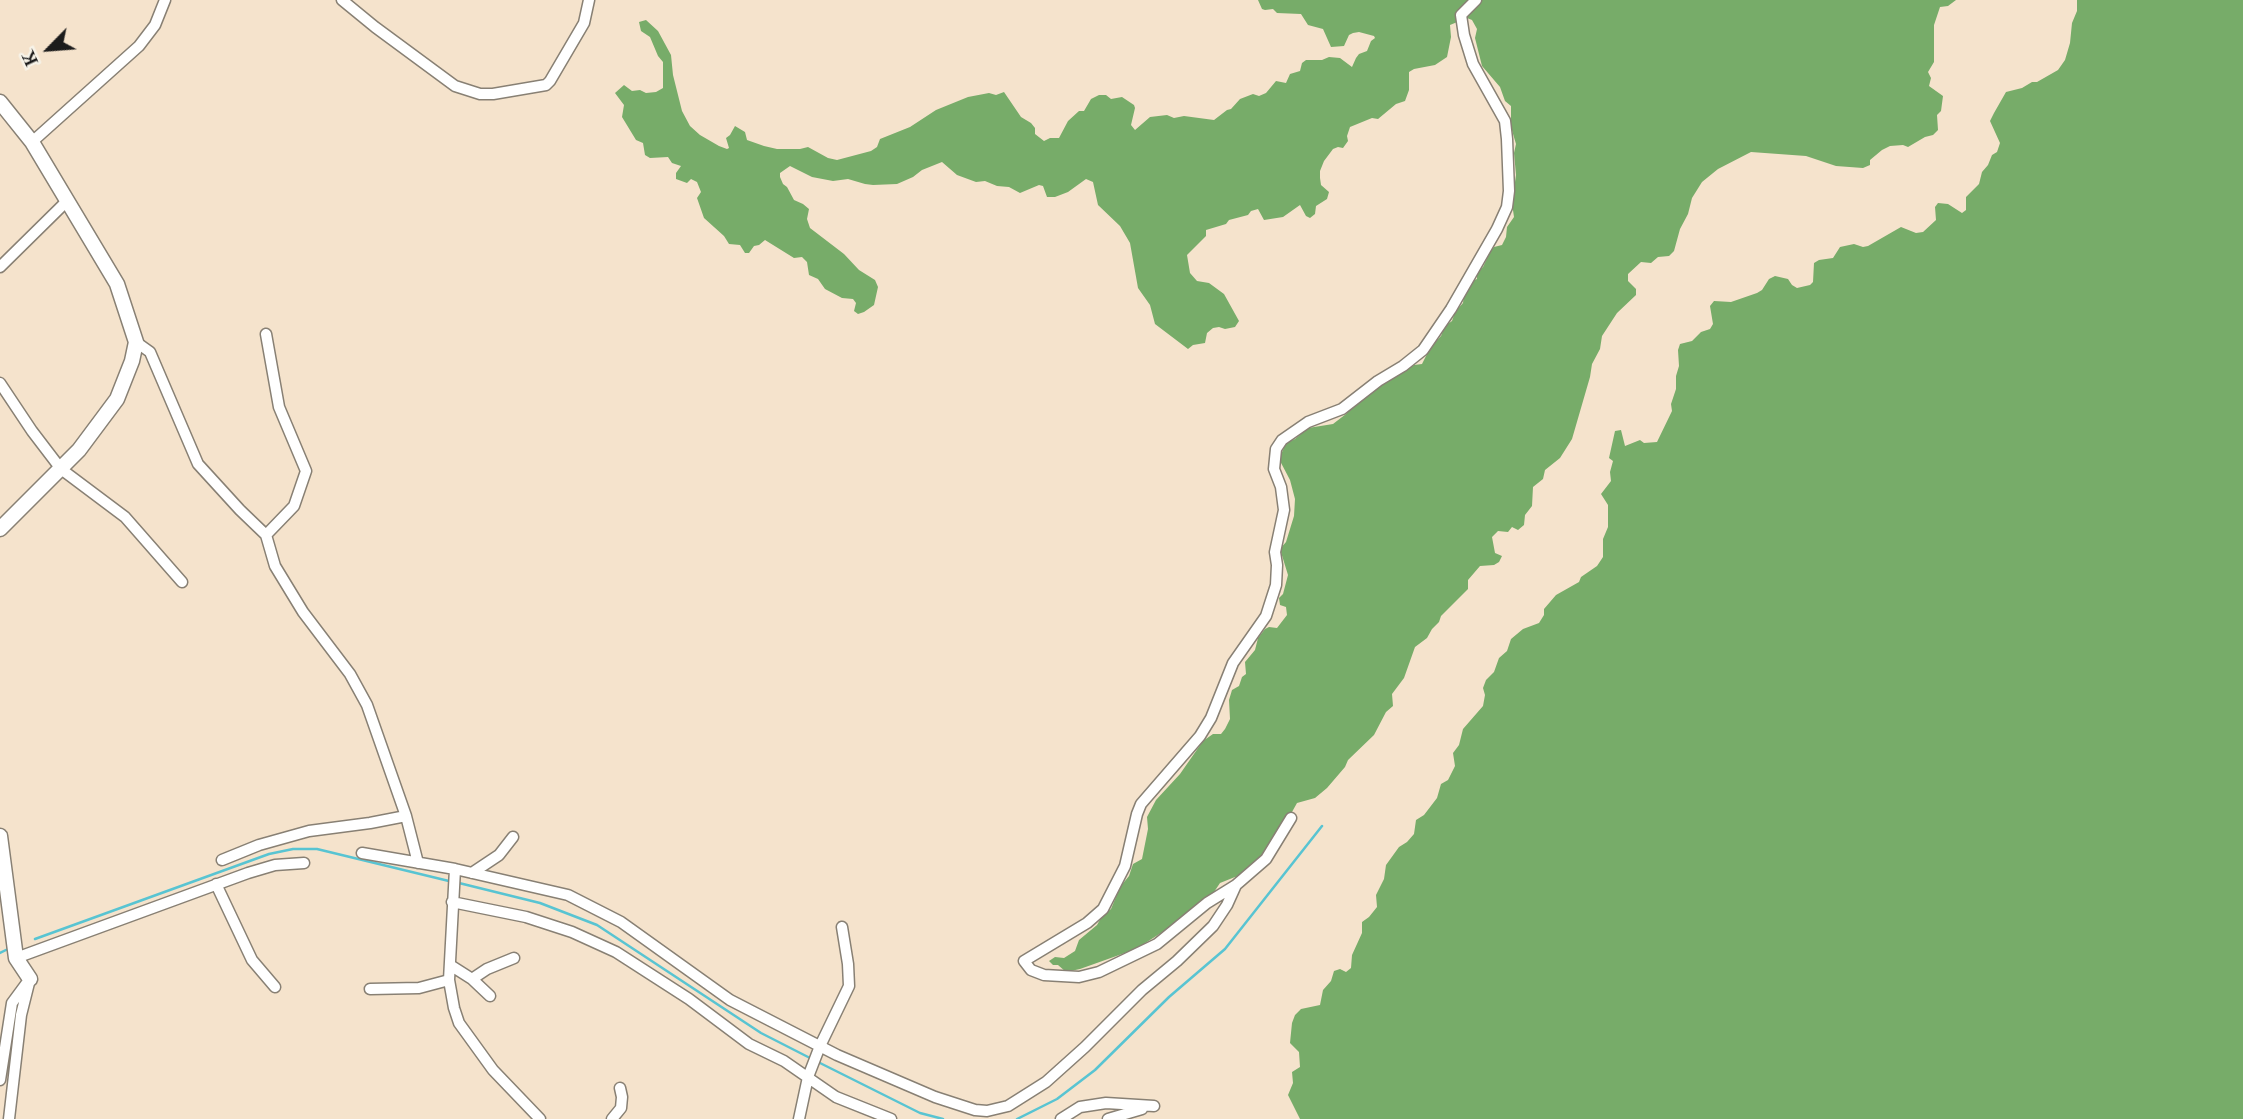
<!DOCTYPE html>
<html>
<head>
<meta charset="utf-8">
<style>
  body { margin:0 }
  #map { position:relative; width:2243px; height:1119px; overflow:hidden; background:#f5e3cc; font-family:Cardo,serif }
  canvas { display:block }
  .north { position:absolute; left:14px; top:14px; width:70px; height:70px; -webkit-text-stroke:5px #f7f3e8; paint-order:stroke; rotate:245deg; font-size:19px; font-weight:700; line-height:28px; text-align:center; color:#1c1c1c }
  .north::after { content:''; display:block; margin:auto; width:24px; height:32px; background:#1c1c1c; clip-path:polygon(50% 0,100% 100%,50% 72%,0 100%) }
</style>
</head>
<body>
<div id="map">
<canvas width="2243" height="1119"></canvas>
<div class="north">K</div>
</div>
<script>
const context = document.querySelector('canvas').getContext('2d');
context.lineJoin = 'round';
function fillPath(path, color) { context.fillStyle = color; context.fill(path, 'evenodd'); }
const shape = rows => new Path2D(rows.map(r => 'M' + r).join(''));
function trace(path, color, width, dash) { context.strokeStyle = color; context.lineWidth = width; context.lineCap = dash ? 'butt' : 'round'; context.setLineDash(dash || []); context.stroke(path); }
fillPath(shape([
  [1258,0,1956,0,1948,6,1940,7,1934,25,1934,62,1928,72,1931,78,1929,86,1943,96,1941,111,1937,115,1938,130,1933,135,1925,137,1908,147,1903,145,1890,146,1882,150,1870,160,1870,165,1863,168,1836,166,1806,156,1751,152,1718,169,1702,182,1692,198,1688,214,1680,229,1674,251,1669,256,1658,257,1651,263,1641,262,1628,274,1628,281,1636,289,1636,295,1617,313,1602,336,1600,349,1592,364,1590,377,1572,439,1560,458,1545,470,1543,479,1533,487,1532,506,1525,515,1524,525,1518,530,1512,527,1508,532,1498,531,1492,537,1495,553,1502,556,1499,562,1494,565,1480,566,1468,580,1468,589,1441,616,1439,622,1432,629,1427,638,1415,647,1404,678,1392,694,1393,706,1386,712,1374,735,1348,760,1345,767,1327,788,1315,798,1297,803,1268,855,1243,876,1235,877,1220,883,1206,904,1136,949,1080,969,1066,972,1058,965,1053,965,1049,961,1055,957,1064,958,1075,951,1079,940,1097,925,1102,916,1111,909,1120,887,1129,876,1133,864,1142,859,1148,829,1147,817,1156,800,1180,774,1203,741,1213,734,1221,734,1225,729,1230,719,1229,700,1232,690,1239,686,1242,677,1246,674,1245,662,1255,650,1258,638,1265,629,1269,627,1277,628,1287,615,1286,607,1280,605,1279,598,1283,594,1288,575,1280,549,1286,542,1294,516,1295,499,1290,480,1279,459,1286,443,1295,439,1308,428,1333,424,1346,414,1370,390,1389,381,1414,365,1422,364,1430,348,1441,336,1445,326,1452,321,1455,312,1463,303,1464,294,1469,282,1477,279,1477,272,1483,267,1490,252,1494,247,1502,245,1506,237,1507,227,1514,217,1512,203,1516,175,1514,153,1516,144,1511,127,1511,106,1505,101,1500,87,1482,66,1475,38,1477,29,1472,20,1467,18,1450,25,1451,37,1447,57,1435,65,1414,69,1409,72,1409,90,1405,101,1396,104,1378,119,1372,118,1350,127,1347,136,1348,141,1343,148,1338,147,1333,149,1324,161,1320,171,1320,178,1321,185,1329,192,1327,199,1316,206,1315,214,1310,218,1306,216,1300,205,1283,217,1264,220,1258,209,1251,211,1248,215,1229,220,1226,224,1206,230,1206,236,1187,255,1190,273,1197,281,1209,283,1224,294,1239,321,1235,327,1225,329,1219,327,1213,328,1207,333,1205,343,1193,345,1188,349,1155,324,1150,305,1138,288,1130,243,1120,226,1098,205,1093,182,1086,179,1068,192,1055,197,1047,197,1043,186,1039,185,1020,193,1009,187,997,186,985,181,976,182,957,175,942,162,922,170,913,177,897,184,873,185,865,184,848,179,833,181,812,177,790,166,780,173,780,177,783,184,787,187,794,200,803,204,809,209,807,219,810,228,844,254,859,270,875,280,878,287,874,305,864,312,858,314,854,311,856,303,853,299,842,298,825,289,818,279,809,275,807,262,802,257,794,258,765,240,759,245,754,246,749,253,745,253,740,245,729,244,724,236,704,218,697,198,701,192,697,182,691,179,687,183,676,179,676,173,681,166,672,163,668,157,650,158,645,155,643,143,636,140,622,117,624,105,615,93,624,85,632,91,640,90,646,93,656,92,663,88,663,62,658,56,650,37,641,31,639,22,646,20,658,31,671,55,673,75,682,111,690,126,700,135,719,146,727,149,729,148,726,138,730,135,735,126,745,132,747,140,764,146,777,149,800,149,808,147,828,158,837,160,871,151,877,147,880,139,910,127,936,110,968,97,989,93,996,95,1004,92,1021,117,1031,123,1035,128,1035,134,1044,141,1050,138,1059,138,1068,121,1079,111,1084,111,1091,99,1099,95,1106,95,1111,99,1122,97,1134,105,1135,108,1131,125,1135,130,1150,117,1167,115,1174,118,1184,116,1214,120,1227,110,1231,109,1240,99,1253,94,1259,96,1266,93,1276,81,1286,83,1290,74,1300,71,1302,63,1306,60,1322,60,1329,57,1340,58,1352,67,1356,58,1359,54,1367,51,1371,41,1375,38,1374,36,1359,32,1353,33,1349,35,1344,46,1331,47,1323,29,1308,25,1301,14,1277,13,1273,9,1265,10,1262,9],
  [2077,0,2243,0,2243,1119,1300,1119,1288,1095,1293,1083,1292,1072,1300,1067,1299,1052,1290,1043,1292,1023,1295,1015,1301,1009,1320,1005,1323,990,1331,981,1334,971,1340,969,1346,972,1351,968,1352,955,1362,933,1362,922,1369,917,1377,907,1376,895,1384,879,1386,865,1399,847,1407,842,1414,834,1416,820,1424,815,1437,798,1441,784,1448,780,1455,766,1453,753,1459,745,1463,729,1483,706,1485,695,1483,688,1486,680,1494,672,1499,658,1507,651,1511,639,1523,629,1539,623,1544,615,1544,609,1556,595,1579,582,1581,577,1597,566,1603,557,1603,539,1608,527,1608,505,1601,494,1611,481,1610,472,1613,461,1609,458,1615,431,1621,430,1625,446,1640,440,1644,443,1657,442,1672,411,1671,404,1676,389,1676,376,1679,366,1678,350,1680,344,1692,341,1701,332,1710,329,1713,324,1710,306,1714,301,1731,302,1757,293,1762,290,1769,279,1775,276,1788,279,1792,285,1797,288,1810,285,1813,282,1814,263,1819,260,1833,258,1840,247,1854,244,1863,247,1868,246,1901,227,1916,233,1923,232,1936,220,1935,207,1938,203,1948,204,1962,213,1966,210,1966,197,1979,184,1982,172,1988,165,1992,155,1997,152,2000,143,1990,121,1994,113,2006,92,2022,88,2032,82,2037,82,2058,70,2065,60,2070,43,2072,23,2077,11]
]), '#77ac69');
trace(shape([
  [459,883,540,903,597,925,761,1033,810,1058],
  [35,939,269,854,293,849,317,849,453,882],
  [0,953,8,949],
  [816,1061,920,1113,943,1119],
  [1017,1119,1057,1099,1095,1070,1169,997,1225,949,1322,826]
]), '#58c4d2', 2.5);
const minor = shape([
  [342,0,375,27,455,86,480,94,493,94,546,85,550,81,584,23,589,0],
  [32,142,139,46,155,25,165,0],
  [0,267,68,200],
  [266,334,279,407,306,471,294,506,266,535],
  [136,342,150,352,198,464,240,510,266,535,275,566,303,612,350,674,367,705,406,816,418,863],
  [0,383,32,431,61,469,125,517,182,582],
  [362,853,455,869,568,895,621,922,730,1000,837,1055,935,1097,975,1110,987,1111,1008,1106,1046,1082,1085,1047,1142,990,1177,961,1213,926,1227,905,1236,885,1266,859,1291,818],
  [222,860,259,845,309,831,370,823,406,816],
  [455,869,449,980,454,1008,459,1023,493,1070,540,1119],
  [472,873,499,855,513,837],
  [216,884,252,960,275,987],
  [1236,885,1207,903,1157,944,1099,972,1079,977,1044,975,1031,970,1024,961,1087,923,1103,909,1125,866,1137,814,1141,804,1200,736,1211,718,1233,663,1266,616,1276,585,1277,565,1275,552,1284,510,1281,487,1274,469,1276,449,1282,440,1308,422,1342,409,1378,381,1403,366,1423,350,1451,309,1497,229,1507,207,1509,191,1507,139,1505,121,1473,64,1464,35,1461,15,1476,0],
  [452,902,526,917,572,932,616,952,689,999,749,1044,784,1061,836,1097,891,1119],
  [16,958,248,873,275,865,304,863],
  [450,965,472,979,490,996],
  [472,979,487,969,514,958],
  [370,989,419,988,449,980],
  [0,1080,12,1003,26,984],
  [9,1119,21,1015,30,979],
  [612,1119,621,1108,622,1097,620,1088],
  [799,1119,808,1077,820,1046,849,986,848,964,842,927],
  [1061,1119,1080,1107,1106,1103,1154,1106],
  [1108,1119,1142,1109]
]);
const tertiary = shape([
  [0,102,32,142,117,284,136,342,132,361,117,399,79,450,0,529],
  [0,836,16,958,30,979]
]);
trace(minor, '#888074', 13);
trace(tertiary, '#888074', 17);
trace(minor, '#fff', 10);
trace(tertiary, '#fff', 14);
</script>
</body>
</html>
